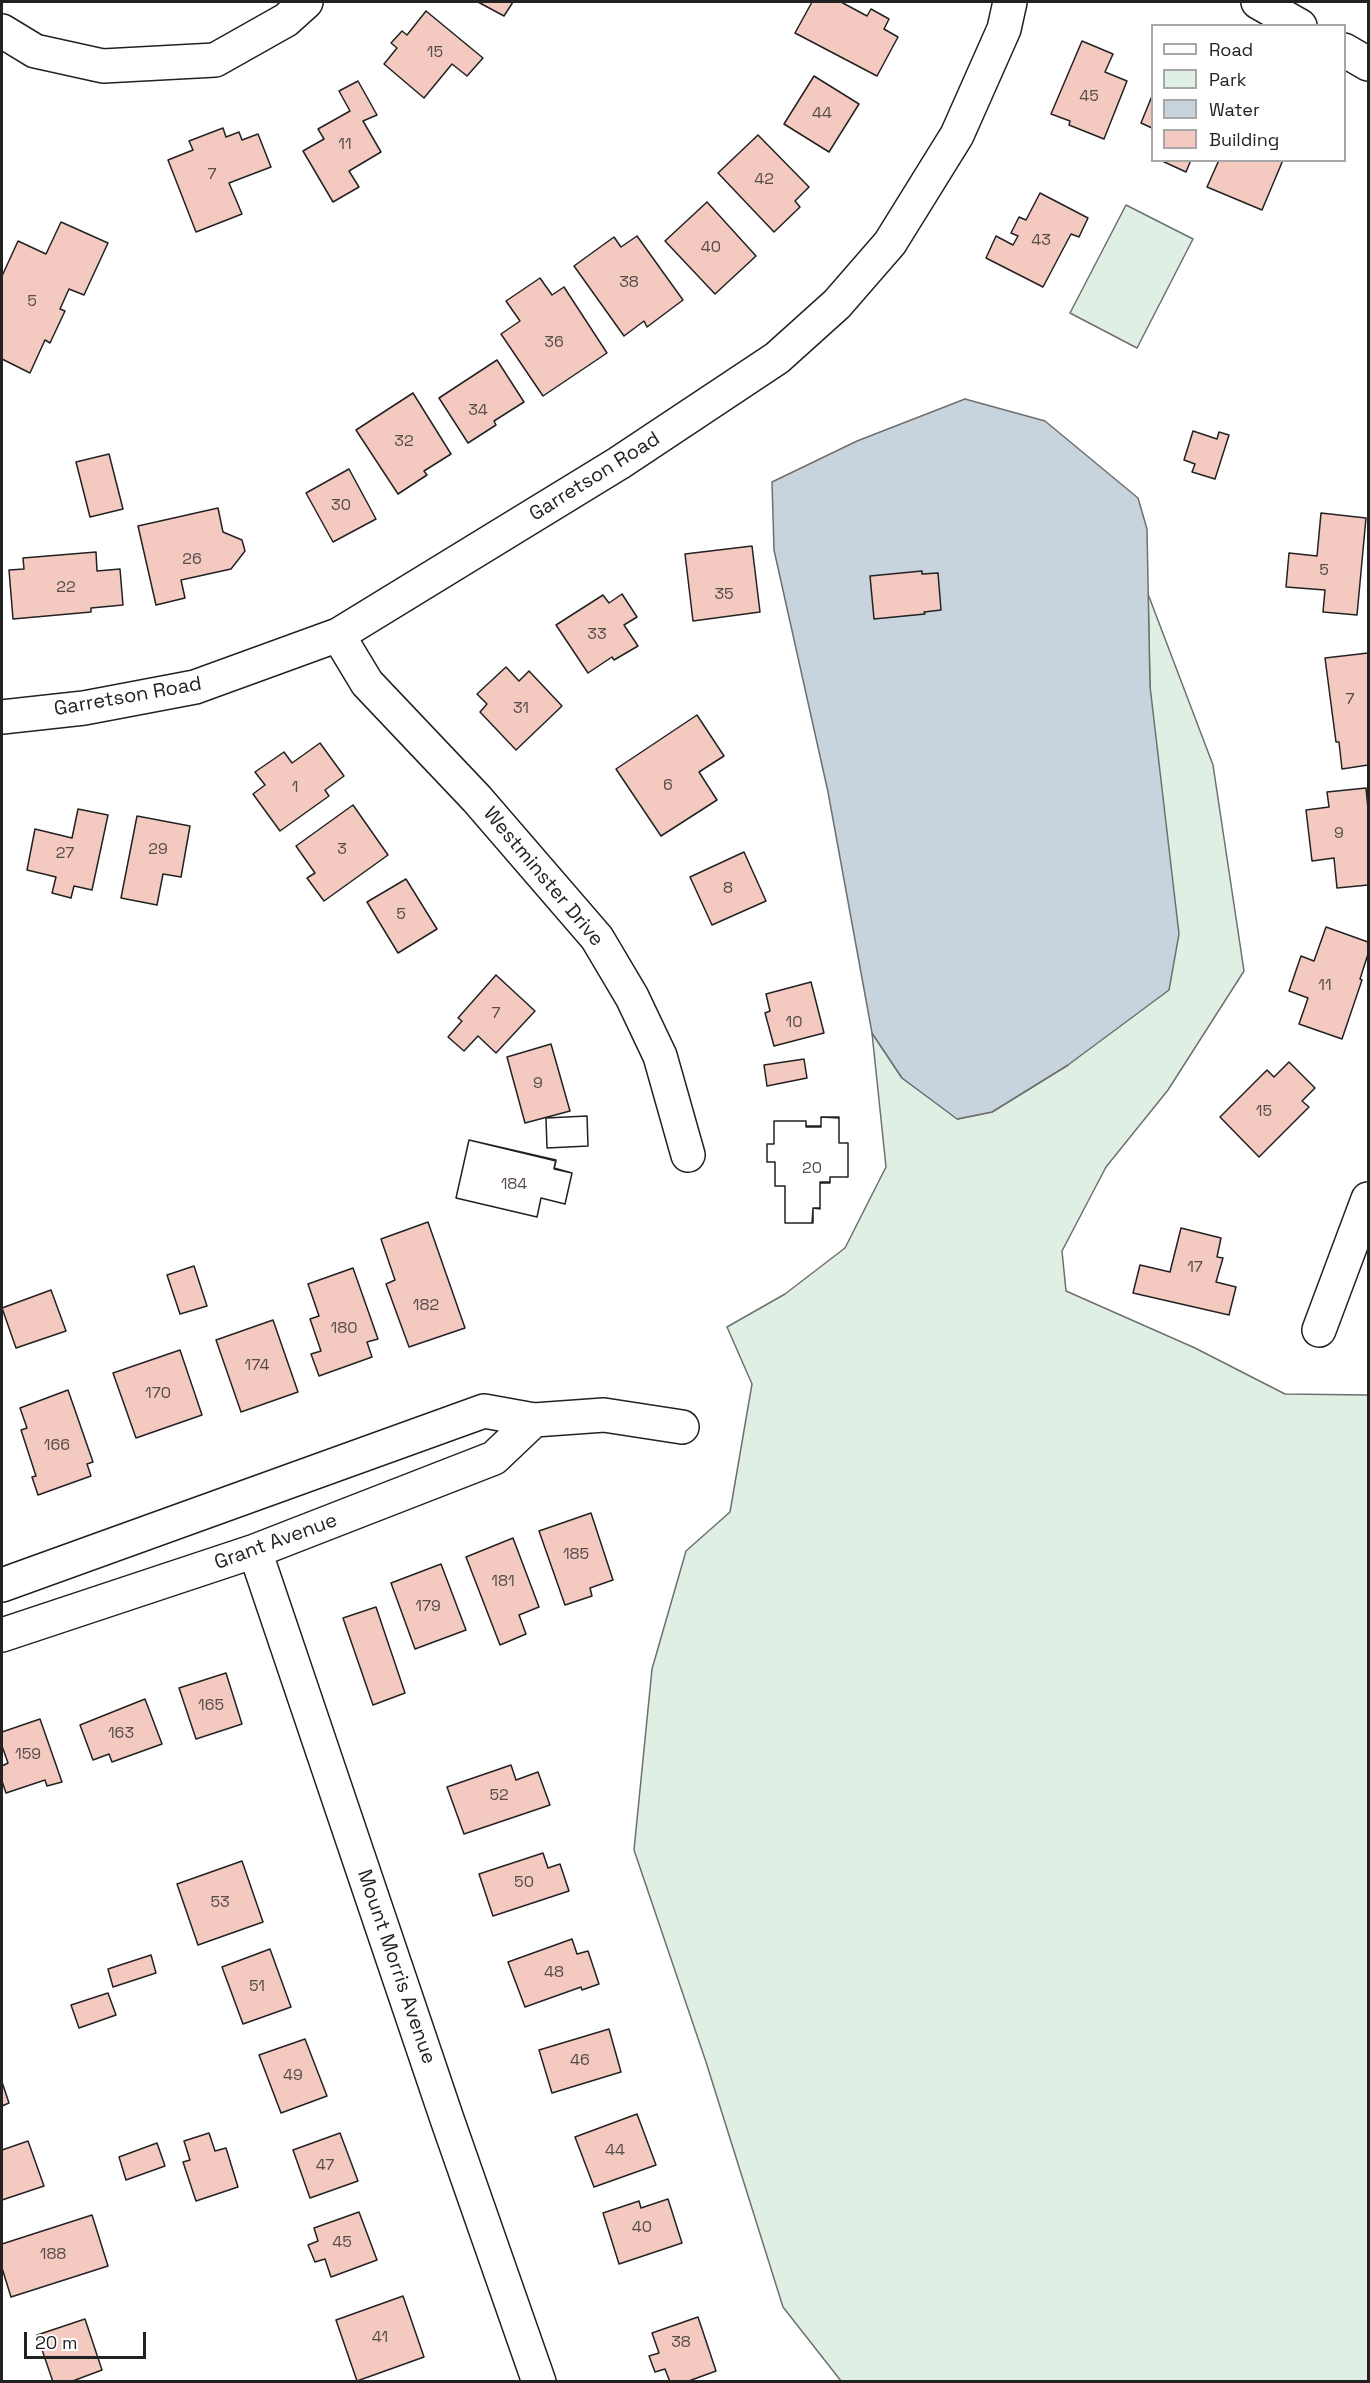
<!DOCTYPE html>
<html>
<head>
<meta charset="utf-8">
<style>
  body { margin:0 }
  #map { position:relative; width:1370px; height:2383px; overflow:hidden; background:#fff; font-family:"Space Grotesk",sans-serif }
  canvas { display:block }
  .frame { position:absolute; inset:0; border:3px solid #222; pointer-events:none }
  .legend { position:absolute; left:1151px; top:24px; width:195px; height:138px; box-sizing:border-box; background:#fff; border:2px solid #a7a7a7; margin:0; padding:8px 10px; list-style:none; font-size:18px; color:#222 }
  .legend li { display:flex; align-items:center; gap:12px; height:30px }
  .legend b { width:30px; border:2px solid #a7a7a7 }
  .scale { position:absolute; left:24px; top:2332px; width:122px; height:27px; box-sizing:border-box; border:3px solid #222; border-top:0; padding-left:8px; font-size:18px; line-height:21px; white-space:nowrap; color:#222; -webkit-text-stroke:4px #fff; paint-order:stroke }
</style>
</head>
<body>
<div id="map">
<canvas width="1370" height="2383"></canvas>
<div class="frame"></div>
<ul class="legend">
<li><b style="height:8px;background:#fff"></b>Road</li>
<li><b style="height:16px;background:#e0efe3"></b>Park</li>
<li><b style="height:16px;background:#c7d3dd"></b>Water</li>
<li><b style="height:16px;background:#f3c9c0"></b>Building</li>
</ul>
<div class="scale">20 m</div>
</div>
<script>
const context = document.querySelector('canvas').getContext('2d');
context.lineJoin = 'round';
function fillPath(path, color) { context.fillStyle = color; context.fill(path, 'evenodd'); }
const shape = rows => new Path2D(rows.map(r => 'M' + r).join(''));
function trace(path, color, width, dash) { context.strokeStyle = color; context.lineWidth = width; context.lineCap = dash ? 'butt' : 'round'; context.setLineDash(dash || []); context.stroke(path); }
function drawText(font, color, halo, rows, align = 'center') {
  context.font = font + ' "Space Grotesk",sans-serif'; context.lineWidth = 4.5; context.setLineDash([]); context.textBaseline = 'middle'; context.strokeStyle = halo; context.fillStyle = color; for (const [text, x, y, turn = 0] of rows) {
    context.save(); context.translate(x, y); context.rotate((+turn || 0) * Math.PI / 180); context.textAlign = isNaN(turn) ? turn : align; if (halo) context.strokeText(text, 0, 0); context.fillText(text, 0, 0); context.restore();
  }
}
const green = shape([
  [1126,205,1193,239,1137,348,1070,313,1126,205],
  [1148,594,1213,765,1244,971,1168,1090,1106,1167,1062,1251,1066,1291,1195,1348,1285,1394,1368,1395,1368,2381,841,2381,783,2307,706,2062,634,1850,652,1669,686,1551,730,1512,752,1384,727,1327,785,1294,845,1248,886,1167,872,1033,902,1078,958,1119,992,1112,1068,1065,1150,686,1148,594]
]);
fillPath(green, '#e0efe3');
trace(green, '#6f6f6f', 1.5);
const water = shape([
  [965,399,1045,421,1138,498,1147,529,1150,686,1179,934,1169,990,1068,1065,992,1112,957,1119,902,1078,872,1033,828,792,774,550,772,482,857,441,965,399]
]);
fillPath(water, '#c7d3dd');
trace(water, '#6f6f6f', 1.5);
const building = shape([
  [478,2,513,2,504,16,478,2],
  [812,2,841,2,867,16,871,9,889,19,884,29,898,37,877,76,795,33,812,2],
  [426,11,483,58,467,76,452,64,424,98,384,64,397,48,391,43,402,31,407,35,426,11],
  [1082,41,1113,54,1105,72,1127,81,1104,139,1069,125,1070,121,1051,114,1082,41],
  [814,76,859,104,829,152,784,124,814,76],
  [358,81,377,115,363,121,381,152,349,171,359,187,333,202,303,151,324,139,318,129,350,111,339,91,358,81],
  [1152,96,1152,128,1141,123,1152,96],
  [223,128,226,137,239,132,242,140,258,134,271,167,229,183,242,214,196,232,168,160,193,150,189,141,223,128],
  [758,135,809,187,795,201,800,207,774,232,718,173,758,135],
  [1160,160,1191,160,1186,172,1160,160],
  [1219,160,1283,160,1262,210,1207,187,1219,160],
  [1040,193,1088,218,1079,237,1071,234,1043,287,986,258,996,236,1013,245,1018,236,1011,233,1019,217,1026,220,1040,193],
  [707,202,756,256,715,294,665,241,707,202],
  [61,222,108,243,84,295,69,289,60,309,65,311,50,343,45,340,30,373,2,359,2,276,18,241,46,254,61,222],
  [637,236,683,300,647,327,644,321,624,336,574,266,614,237,621,247,637,236],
  [540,278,552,295,564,287,607,353,543,396,501,334,520,321,506,301,540,278],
  [497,360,524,402,494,421,496,425,468,443,439,398,497,360],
  [413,393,451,454,424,471,427,475,398,494,356,430,413,393],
  [1193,431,1217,439,1219,432,1229,435,1215,479,1192,472,1195,464,1184,460,1193,431],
  [109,454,123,509,90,517,76,462,109,454],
  [349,469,376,519,333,542,306,493,349,469],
  [218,508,223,532,242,540,245,551,231,569,181,580,185,598,156,605,138,526,218,508],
  [1321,513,1366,518,1357,615,1323,612,1325,590,1286,587,1289,553,1317,556,1321,513],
  [752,546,760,612,693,621,685,554,752,546],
  [96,552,97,571,120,569,123,605,91,608,91,612,13,619,9,570,24,569,23,558,96,552],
  [922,571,922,574,938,573,941,610,924,612,925,614,874,619,870,576,922,571],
  [622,594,637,617,624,625,638,646,614,660,612,657,588,673,556,625,603,595,609,603,622,594],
  [1368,653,1368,765,1342,769,1339,742,1336,742,1325,658,1368,653],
  [506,667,519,681,529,671,562,706,516,750,480,712,487,704,477,694,506,667],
  [697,715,724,756,699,772,717,800,661,836,616,769,697,715],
  [320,743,344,776,325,790,329,796,280,831,253,794,265,785,255,772,284,752,292,763,320,743],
  [1366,788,1368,809,1368,885,1337,888,1334,858,1312,861,1306,810,1329,807,1327,792,1366,788],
  [353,805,388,855,324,901,307,878,315,873,296,846,353,805],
  [78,809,108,815,92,890,74,886,71,898,52,893,56,877,27,870,35,829,72,838,78,809],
  [137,816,190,826,181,877,163,874,157,905,121,898,137,816],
  [744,852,766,901,712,925,690,877,744,852],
  [406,879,437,929,398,953,367,902,406,879],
  [1326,927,1368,942,1368,954,1360,979,1362,980,1342,1039,1299,1024,1308,998,1289,991,1301,956,1314,961,1326,927],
  [496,975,535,1011,496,1053,478,1036,464,1051,448,1037,462,1021,458,1018,496,975],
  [811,982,824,1033,774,1046,765,1013,770,1011,766,994,811,982],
  [551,1044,570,1111,525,1123,507,1057,551,1044],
  [804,1059,807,1078,767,1086,764,1065,804,1059],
  [1289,1062,1315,1088,1302,1101,1309,1107,1259,1157,1220,1117,1267,1070,1274,1077,1289,1062],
  [587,1116,588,1146,547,1148,546,1118,587,1116],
  [587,1116,588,1146,547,1148,546,1118,587,1116],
  [821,1117,839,1117,839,1143,848,1143,848,1177,830,1177,830,1182,820,1182,820,1208,813,1208,812,1223,785,1223,785,1186,775,1186,775,1162,767,1162,767,1144,774,1144,774,1121,806,1121,806,1126,821,1126,821,1117],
  [821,1117,839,1118,839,1143,848,1143,848,1177,830,1177,830,1183,820,1183,820,1209,813,1208,813,1223,785,1223,785,1186,775,1186,775,1162,767,1162,767,1144,774,1144,774,1121,806,1121,806,1127,821,1127,821,1117],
  [469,1140,556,1160,554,1168,572,1173,565,1204,541,1198,537,1217,456,1198,469,1140],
  [469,1140,556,1161,554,1169,572,1173,565,1204,541,1198,537,1217,456,1198,469,1140],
  [428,1222,465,1328,409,1347,386,1284,395,1280,381,1239,428,1222],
  [1181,1228,1221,1238,1217,1257,1223,1258,1216,1282,1236,1287,1229,1315,1133,1293,1140,1265,1170,1272,1181,1228],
  [194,1266,207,1306,180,1314,167,1275,194,1266],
  [353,1268,378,1339,367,1342,372,1357,319,1376,311,1354,321,1351,310,1319,319,1316,308,1284,353,1268],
  [51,1290,66,1331,16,1348,2,1308,51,1290],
  [273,1320,298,1392,241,1412,216,1340,273,1320],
  [180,1350,202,1415,136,1438,113,1373,180,1350],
  [68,1390,93,1462,87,1464,91,1476,38,1495,32,1477,36,1476,21,1430,27,1428,20,1408,68,1390],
  [591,1513,613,1580,590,1588,592,1596,565,1605,539,1531,591,1513],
  [513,1538,539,1607,519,1615,526,1634,500,1645,466,1557,513,1538],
  [441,1564,466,1630,415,1649,391,1583,441,1564],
  [376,1607,405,1693,373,1705,343,1618,376,1607],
  [226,1673,242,1724,196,1739,179,1688,226,1673],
  [145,1699,162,1744,112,1762,109,1754,93,1760,80,1725,145,1699],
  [40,1719,62,1782,47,1786,45,1780,6,1793,2,1781,2,1766,8,1763,2,1746,2,1732,40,1719],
  [511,1765,516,1780,538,1772,550,1805,464,1834,447,1787,511,1765],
  [543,1853,548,1868,560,1864,569,1891,493,1916,479,1874,543,1853],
  [242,1861,263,1922,198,1945,177,1884,242,1861],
  [572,1939,577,1954,588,1951,599,1984,582,1990,581,1987,525,2007,508,1962,572,1939],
  [270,1949,291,2007,243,2024,222,1967,270,1949],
  [151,1955,156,1973,113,1987,108,1969,151,1955],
  [108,1993,116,2015,79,2028,71,2005,108,1993],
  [609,2029,621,2072,552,2093,539,2050,609,2029],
  [305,2039,327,2096,281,2113,259,2055,305,2039],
  [2,2082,9,2103,2,2106,2,2082],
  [637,2114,656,2165,594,2187,575,2137,637,2114],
  [209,2133,215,2151,226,2148,238,2187,196,2201,183,2162,190,2160,184,2141,209,2133],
  [340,2133,358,2181,310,2198,293,2150,340,2133],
  [28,2141,44,2186,2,2200,2,2150,28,2141],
  [157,2143,165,2166,126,2180,119,2157,157,2143],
  [668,2199,682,2243,619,2264,603,2213,639,2201,641,2208,668,2199],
  [359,2212,377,2260,331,2277,325,2259,315,2262,308,2245,318,2241,314,2228,359,2212],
  [92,2215,108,2266,11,2297,2,2268,2,2244,92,2215],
  [403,2296,424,2357,357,2381,336,2320,403,2296],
  [698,2317,716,2371,686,2382,670,2382,665,2369,655,2372,649,2356,659,2353,652,2333,698,2317],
  [85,2319,102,2370,70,2382,53,2382,37,2335,85,2319]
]);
fillPath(building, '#f3c9c0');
trace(building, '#222', 1.5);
const street = shape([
  [1258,2,1300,26],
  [2,31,35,51,103,66,215,60,286,20,306,2],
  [1344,50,1368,64],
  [338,635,367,683,477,799,597,938,632,997,660,1056,688,1155],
  [2,717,84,708,195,687,338,635,619,463,777,358,837,304,890,243,957,135,1004,29,1010,2],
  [1319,1330,1368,1199],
  [255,1551,447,2119,539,2382],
  [2,1585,484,1411,534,1420,604,1415,682,1427],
  [2,1635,255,1551,494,1458,534,1420]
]);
trace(street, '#222', 36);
trace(street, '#fff', 33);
drawText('16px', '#564c4a', null, [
  ["15",435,53],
  ["45",1089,97],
  ["44",822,114],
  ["11",345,145],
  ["7",212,175],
  ["42",764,180],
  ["43",1041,241],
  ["40",711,248],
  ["38",629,283],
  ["5",32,302],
  ["36",554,343],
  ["34",478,411],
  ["32",404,442],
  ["30",341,506],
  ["26",192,560],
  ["5",1324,571],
  ["22",66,588],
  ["35",724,595],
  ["33",597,635],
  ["7",1350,700],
  ["31",521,709],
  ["6",668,786],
  ["1",295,788],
  ["9",1339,834],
  ["29",158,850],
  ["3",342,850],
  ["27",65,854],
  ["8",728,889],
  ["5",401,915],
  ["11",1325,986],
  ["7",496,1014],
  ["10",794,1023],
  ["9",538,1084],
  ["15",1264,1112],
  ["20",812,1169],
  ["184",514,1185],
  ["17",1195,1268],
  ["182",426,1306],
  ["180",344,1329],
  ["174",257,1366],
  ["170",158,1394],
  ["166",57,1446],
  ["185",576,1555],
  ["181",503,1582],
  ["179",428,1607],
  ["165",211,1706],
  ["163",121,1734],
  ["159",28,1755],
  ["52",499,1796],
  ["50",524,1883],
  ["53",220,1903],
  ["48",554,1973],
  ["51",257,1987],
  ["46",580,2061],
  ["49",293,2076],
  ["44",615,2151],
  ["47",325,2166],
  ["40",642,2228],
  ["45",342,2243],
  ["188",53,2255],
  ["41",380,2338],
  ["38",681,2343]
]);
drawText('20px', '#222', '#fff', [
  ["Garretson Road",595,477,-32],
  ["Garretson Road",128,697,-10],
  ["Westminster Drive",543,877,50],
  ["Grant Avenue",276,1542,-20],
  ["Mount Morris Avenue",396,1967,71]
]);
</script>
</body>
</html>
